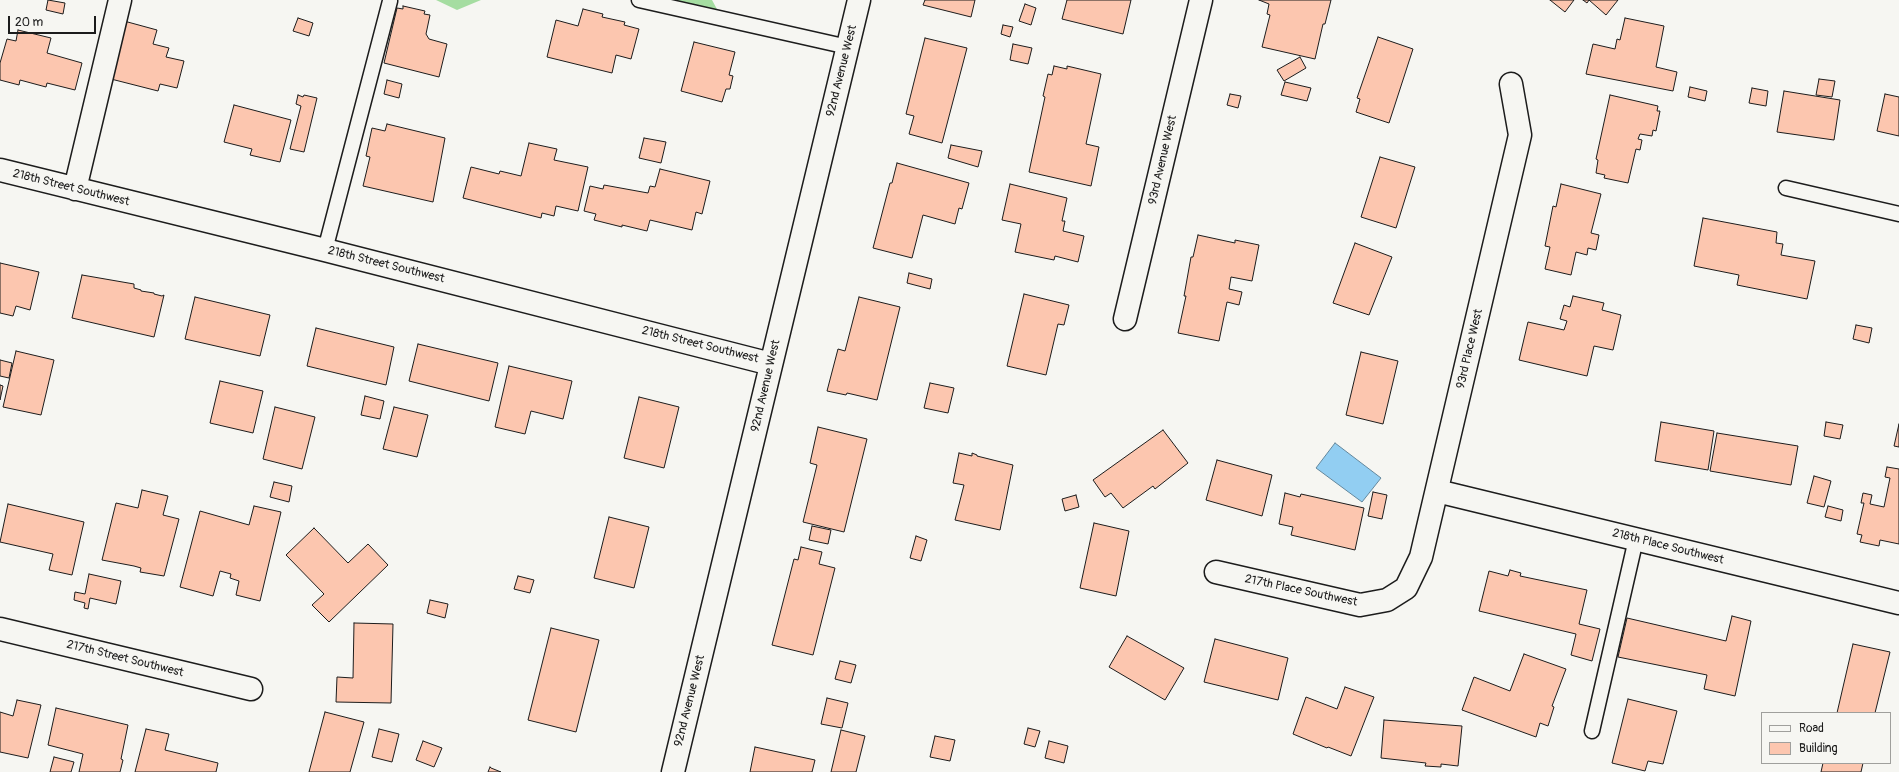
<!DOCTYPE html>
<html>
<head>
<meta charset="utf-8">
<style>
  body { margin:0 }
  #map { position:relative; width:1899px; height:772px; overflow:hidden; background:#f6f6f2; font-family:Pangolin,sans-serif }
  canvas { display:block }
  .legend { position:absolute; left:1761px; top:712px; width:130px; height:52px; box-sizing:border-box; background:#f6f6f2; border:1px solid #9f9f9c; margin:0; padding:5px 7px; list-style:none; font-size:12px; color:#1c1c1c }
  .legend li { display:flex; align-items:center; gap:8px; height:20px }
  .legend b { width:20px; border:1px solid #9f9f9c }
  .scale { position:absolute; left:8px; top:16px; width:88px; height:18px; box-sizing:border-box; border:2px solid #1c1c1c; border-top:0; padding-left:5px; font-size:12px; line-height:14px; white-space:nowrap; color:#1c1c1c; -webkit-text-stroke:3px #f6f6f2; paint-order:stroke }
</style>
</head>
<body>
<div id="map">
<canvas width="1899" height="772"></canvas>
<ul class="legend">
<li><b style="height:5px;background:#f6f6f2"></b>Road</li>
<li><b style="height:11px;background:#fcc6af"></b>Building</li>
</ul>
<div class="scale">20 m</div>
</div>
<script>
const context = document.querySelector('canvas').getContext('2d');
context.lineJoin = 'round';
function fillPath(path, color) { context.fillStyle = color; context.fill(path, 'evenodd'); }
const shape = rows => new Path2D(rows.map(r => 'M' + r).join(''));
function trace(path, color, width, dash) { context.strokeStyle = color; context.lineWidth = width; context.lineCap = dash ? 'butt' : 'round'; context.setLineDash(dash || []); context.stroke(path); }
function drawText(font, color, halo, rows, align = 'center') {
  context.font = font + ' Pangolin,sans-serif'; context.lineWidth = 3.5; context.setLineDash([]); context.textBaseline = 'middle'; context.strokeStyle = halo; context.fillStyle = color; for (const [text, x, y, turn = 0] of rows) {
    context.save(); context.translate(x, y); context.rotate((+turn || 0) * Math.PI / 180); context.textAlign = isNaN(turn) ? turn : align; if (halo) context.strokeText(text, 0, 0); context.fillText(text, 0, 0); context.restore();
  }
}
fillPath(shape([
  [436,0,481,0,457,10],
  [668,0,712,0,724,22]
]), '#a5dda1');
const water = shape([
  [1335,443,1381,478,1362,502,1316,468,1335,443]
]);
fillPath(water, '#92cef2');
trace(water, '#63879c', 1);
const building = shape([
  [48,0,65,3,63,14,46,10,48,0],
  [925,0,975,0,971,17,923,5,925,0],
  [1067,0,1131,0,1123,34,1062,19,1067,0],
  [1259,0,1331,0,1325,24,1323,24,1315,59,1262,47,1270,15,1267,14,1269,4,1259,0],
  [1550,0,1574,0,1565,12,1550,0],
  [1583,0,1618,0,1606,15,1589,0,1587,3,1583,0],
  [1025,4,1036,8,1031,25,1019,21,1025,4],
  [403,6,425,11,424,14,430,15,426,34,429,39,447,44,439,77,384,63,397,8,403,9,403,6],
  [583,9,603,14,602,17,625,22,624,25,639,29,631,59,616,55,612,73,547,57,556,20,578,26,583,9],
  [298,18,313,23,309,36,293,31,298,18],
  [1625,18,1664,26,1656,67,1677,72,1673,91,1586,74,1593,44,1615,49,1617,39,1620,40,1625,18],
  [124,21,157,30,153,44,169,48,166,57,184,61,177,88,160,84,158,91,111,79,124,21],
  [1003,25,1013,27,1010,37,1001,34,1003,25],
  [18,30,51,38,47,53,82,63,75,90,47,83,46,87,20,80,19,85,0,80,0,63,7,39,16,41,18,30],
  [1378,37,1413,49,1389,123,1356,112,1360,99,1357,98,1378,37],
  [925,38,967,48,942,143,909,134,914,116,906,114,925,38],
  [694,42,735,52,729,75,733,76,730,89,726,89,722,102,681,91,694,42],
  [1013,44,1032,48,1028,64,1010,60,1013,44],
  [1300,57,1306,68,1284,81,1277,70,1300,57],
  [1054,66,1067,69,1067,66,1101,74,1086,144,1099,147,1091,186,1029,172,1045,97,1043,96,1048,74,1052,75,1054,66],
  [1819,79,1835,81,1832,97,1816,95,1819,79],
  [387,80,402,84,399,98,384,94,387,80],
  [1285,82,1311,88,1307,101,1281,95,1285,82],
  [1690,87,1707,91,1705,101,1688,97,1690,87],
  [1752,88,1768,91,1766,106,1749,103,1752,88],
  [1784,91,1840,100,1834,140,1777,132,1784,91],
  [1230,94,1241,96,1238,108,1227,105,1230,94],
  [1885,94,1899,97,1899,136,1877,131,1885,94],
  [298,95,303,97,304,95,317,98,304,152,290,149,301,106,296,104,298,95],
  [1610,95,1658,106,1657,111,1660,111,1656,131,1653,130,1652,136,1640,134,1638,139,1642,140,1640,150,1636,149,1628,183,1604,178,1605,175,1596,173,1598,160,1596,159,1610,95],
  [234,105,291,120,280,162,250,155,252,149,224,142,234,105],
  [387,124,445,138,433,202,363,186,370,157,366,156,372,128,385,131,387,124],
  [644,138,666,142,661,163,639,158,644,138],
  [529,143,557,149,554,160,588,167,578,211,556,206,554,216,542,213,541,218,463,198,471,167,499,174,500,171,521,176,529,143],
  [951,145,982,151,978,167,948,158,951,145],
  [1380,157,1415,167,1396,228,1361,217,1380,157],
  [897,163,969,183,962,209,959,208,955,224,923,215,912,258,873,248,890,183,892,183,897,163],
  [660,169,710,181,702,214,696,212,692,230,650,220,647,231,622,225,622,227,594,220,596,214,584,211,590,186,603,189,604,185,648,193,650,186,655,187,660,169],
  [1010,184,1067,198,1062,221,1065,221,1063,231,1084,236,1078,262,1055,256,1054,260,1015,252,1021,224,1002,220,1010,184],
  [1561,184,1601,194,1591,233,1599,235,1596,250,1588,248,1587,255,1576,252,1571,275,1545,269,1550,247,1545,246,1553,206,1556,207,1561,184],
  [1703,218,1777,232,1776,243,1783,244,1781,255,1815,261,1807,299,1737,285,1739,275,1694,266,1703,218],
  [1198,235,1235,243,1235,240,1259,245,1252,281,1231,277,1229,289,1242,292,1239,305,1227,302,1219,341,1178,333,1186,296,1184,296,1191,257,1193,257,1198,235],
  [1355,243,1392,257,1369,315,1333,303,1355,243],
  [0,263,39,272,30,310,16,306,13,316,0,313,0,263],
  [909,273,932,279,930,289,907,283,909,273],
  [82,275,134,284,134,288,141,290,141,291,154,293,154,294,162,296,164,295,154,337,72,318,82,275],
  [1024,294,1069,305,1064,325,1058,324,1046,375,1007,366,1024,294],
  [1573,296,1604,303,1602,310,1621,315,1613,350,1594,346,1587,376,1519,360,1528,322,1564,330,1567,321,1560,319,1564,305,1570,307,1573,296],
  [195,297,270,315,260,356,185,339,195,297],
  [859,297,900,307,877,400,847,393,846,395,827,391,838,349,845,351,859,297],
  [1856,325,1872,328,1869,343,1853,339,1856,325],
  [316,328,394,347,386,385,307,366,316,328],
  [418,344,498,363,489,401,409,381,418,344],
  [16,351,54,360,41,415,3,407,16,351],
  [1361,352,1398,361,1383,424,1346,415,1361,352],
  [0,360,12,363,9,378,0,376,0,360],
  [509,366,572,381,563,419,531,411,525,434,495,427,509,366],
  [220,381,263,391,253,433,210,423,220,381],
  [930,383,954,388,948,413,924,408,930,383],
  [0,385,3,386,0,400,0,385],
  [365,396,384,401,380,419,361,415,365,396],
  [639,397,679,407,664,468,624,458,639,397],
  [275,407,315,417,302,469,263,459,275,407],
  [394,407,428,415,417,457,383,449,394,407],
  [1661,422,1714,431,1708,470,1655,461,1661,422],
  [1826,422,1843,425,1840,439,1824,436,1826,422],
  [1899,424,1899,447,1894,446,1899,424],
  [818,427,867,439,844,532,803,522,817,465,810,463,818,427],
  [1163,430,1188,463,1155,489,1153,486,1123,508,1111,493,1105,497,1093,480,1163,430],
  [1717,433,1798,446,1791,485,1710,471,1717,433],
  [959,453,972,456,972,453,977,455,977,456,1013,465,1000,530,955,520,964,485,953,483,959,453],
  [1217,460,1272,475,1262,516,1206,500,1217,460],
  [1887,467,1899,469,1899,544,1880,540,1879,546,1860,542,1862,535,1857,534,1864,503,1861,503,1863,493,1872,495,1870,504,1884,507,1890,478,1885,477,1887,467],
  [1814,476,1831,481,1824,507,1807,503,1814,476],
  [274,482,292,486,289,502,270,497,274,482],
  [142,490,168,496,163,515,179,519,164,576,140,572,141,568,134,566,102,560,116,503,138,508,142,490],
  [1373,492,1387,495,1382,519,1368,516,1373,492],
  [1285,493,1300,497,1301,494,1364,508,1355,550,1291,535,1293,527,1279,524,1285,493],
  [1076,495,1079,507,1065,511,1062,499,1076,495],
  [8,504,84,522,72,575,49,570,53,554,0,542,8,504],
  [254,506,281,512,260,601,236,595,239,581,230,578,231,574,220,571,213,596,180,587,200,511,249,525,254,506],
  [1828,506,1843,510,1841,521,1825,517,1828,506],
  [609,517,649,527,634,588,594,578,609,517],
  [1094,523,1129,531,1116,596,1080,588,1094,523],
  [812,526,831,530,828,544,809,540,812,526],
  [314,528,348,563,368,544,388,565,329,622,312,605,324,594,286,555,314,528],
  [916,536,927,540,921,561,910,558,916,536],
  [801,547,822,552,819,564,835,568,813,655,772,645,794,559,798,560,801,547],
  [1510,570,1521,573,1520,576,1587,590,1579,624,1600,629,1592,661,1571,655,1576,634,1479,611,1489,571,1508,576,1510,570],
  [89,574,121,581,116,604,90,598,88,609,84,608,85,603,74,600,75,592,85,594,89,574],
  [518,576,534,580,530,593,514,589,518,576],
  [430,600,448,604,445,618,427,613,430,600],
  [1732,616,1751,621,1735,696,1704,689,1707,675,1618,657,1627,618,1726,641,1732,616],
  [354,623,393,624,391,703,336,702,337,677,353,678,354,623],
  [551,628,599,640,576,732,528,720,551,628],
  [1127,636,1184,668,1165,700,1109,667,1127,636],
  [1215,639,1288,658,1278,700,1204,682,1215,639],
  [1853,644,1890,652,1875,713,1837,713,1853,644],
  [1524,654,1566,669,1552,706,1554,707,1548,726,1540,723,1536,737,1462,710,1474,677,1510,691,1524,654],
  [840,661,856,665,851,683,835,679,840,661],
  [1345,687,1374,697,1351,756,1328,747,1327,748,1293,734,1306,697,1337,709,1345,687],
  [827,698,848,703,842,728,821,724,827,698],
  [1628,699,1677,711,1663,764,1648,761,1645,771,1612,763,1628,699],
  [17,700,41,705,28,758,0,752,0,712,13,716,17,700],
  [56,708,128,725,121,759,123,760,120,772,79,772,83,754,48,745,56,708],
  [325,712,364,722,350,772,309,772,325,712],
  [1384,720,1462,726,1458,766,1441,764,1441,767,1425,766,1426,763,1381,758,1384,720],
  [1028,728,1040,731,1035,747,1024,744,1028,728],
  [146,729,169,734,165,750,218,763,216,772,135,772,146,729],
  [379,729,399,734,392,762,372,757,379,729],
  [841,730,865,736,856,772,831,772,841,730],
  [935,736,955,740,950,761,930,757,935,736],
  [423,741,442,748,434,767,416,760,423,741],
  [1049,741,1068,746,1064,763,1045,758,1049,741],
  [755,747,815,760,812,772,750,772,755,747],
  [54,757,74,762,71,772,50,772,54,757],
  [1823,763,1863,763,1861,772,1821,772,1823,763],
  [490,767,491,768,501,772,488,772,490,767]
]);
fillPath(building, '#fcc6af');
trace(building, '#1c1c1c', 1);
const lane = shape([
  [639,0,848,47],
  [1786,188,1899,214],
  [325,250,390,1],
  [1592,731,1636,539]
]);
const street = shape([
  [0,170,325,250,771,364],
  [75,189,120,0],
  [1125,319,1201,0],
  [1437,491,1899,603],
  [1216,572,1360,605,1387,600,1406,588,1421,557,1520,135,1511,84],
  [0,629,251,689],
  [673,772,859,0]
]);
trace(lane, '#1c1c1c', 17);
trace(street, '#1c1c1c', 25);
trace(lane, '#f6f6f2', 14);
trace(street, '#f6f6f2', 22);
drawText('12px', '#1c1c1c', '#f6f6f2', [
  ["92nd Avenue West",842,71,-76],
  ["93rd Avenue West",1163,160,-77],
  ["218th Street Southwest",71,188,14],
  ["218th Street Southwest",386,265,14],
  ["218th Street Southwest",700,345,14],
  ["93rd Place West",1470,349,-77],
  ["92nd Avenue West",766,386,-77],
  ["218th Place Southwest",1668,547,14],
  ["217th Place Southwest",1301,591,12],
  ["217th Street Southwest",125,659,14],
  ["92nd Avenue West",690,701,-76]
]);
</script>
</body>
</html>
